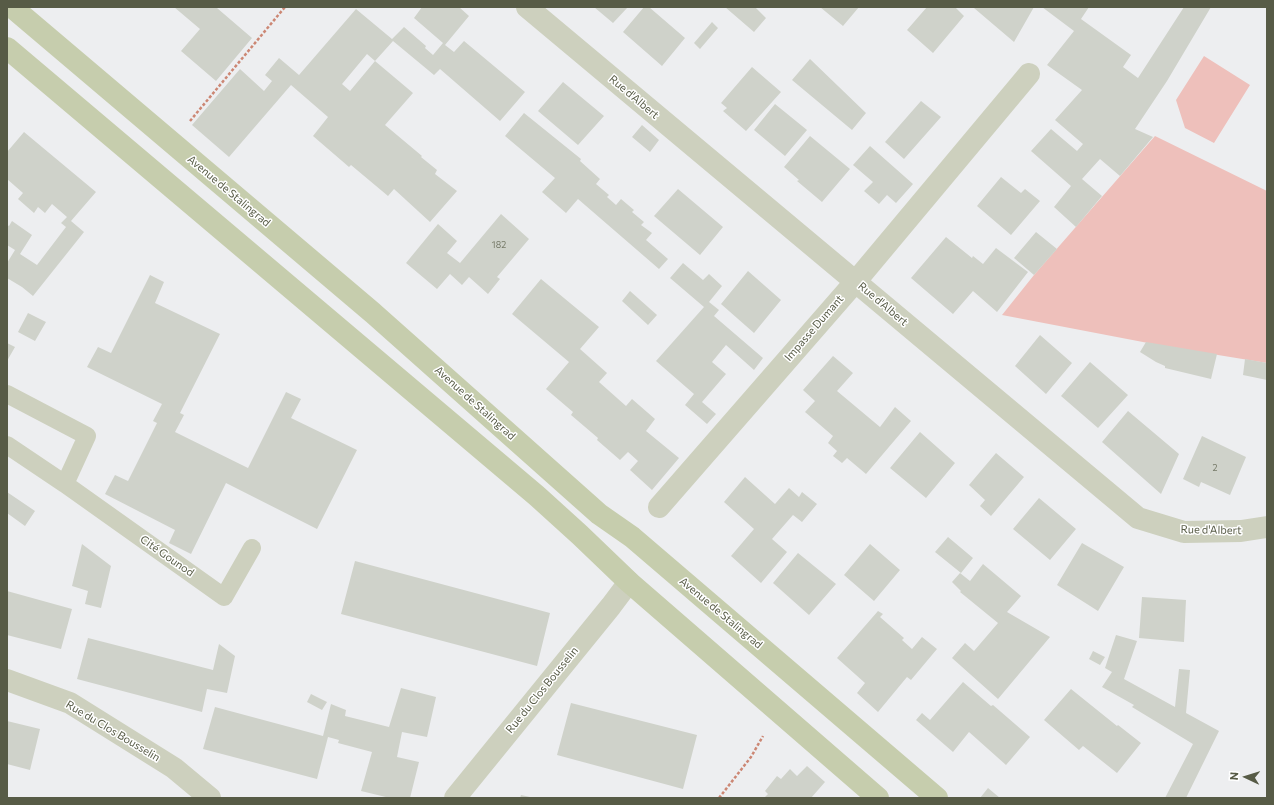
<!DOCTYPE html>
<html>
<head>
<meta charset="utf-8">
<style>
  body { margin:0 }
  #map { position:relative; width:1274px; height:805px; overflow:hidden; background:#edeef0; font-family:Commissioner,sans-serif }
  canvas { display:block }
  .frame { position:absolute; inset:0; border:8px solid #575b46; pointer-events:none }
  .north { position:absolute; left:1226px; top:757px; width:40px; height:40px; -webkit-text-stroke:3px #fff; paint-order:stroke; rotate:274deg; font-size:11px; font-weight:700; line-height:16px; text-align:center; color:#575b46 }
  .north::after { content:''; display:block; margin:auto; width:14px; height:18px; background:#575b46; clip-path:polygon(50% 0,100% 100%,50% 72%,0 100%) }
</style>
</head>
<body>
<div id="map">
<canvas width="1274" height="805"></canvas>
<div class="frame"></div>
<div class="north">N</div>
</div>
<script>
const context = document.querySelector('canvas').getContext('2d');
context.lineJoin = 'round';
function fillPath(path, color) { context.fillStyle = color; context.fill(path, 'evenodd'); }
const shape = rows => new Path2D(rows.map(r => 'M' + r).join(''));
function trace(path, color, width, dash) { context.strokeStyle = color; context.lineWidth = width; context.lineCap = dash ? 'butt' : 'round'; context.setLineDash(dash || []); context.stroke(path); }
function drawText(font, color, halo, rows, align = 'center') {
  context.font = font + ' Commissioner,sans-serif'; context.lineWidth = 3; context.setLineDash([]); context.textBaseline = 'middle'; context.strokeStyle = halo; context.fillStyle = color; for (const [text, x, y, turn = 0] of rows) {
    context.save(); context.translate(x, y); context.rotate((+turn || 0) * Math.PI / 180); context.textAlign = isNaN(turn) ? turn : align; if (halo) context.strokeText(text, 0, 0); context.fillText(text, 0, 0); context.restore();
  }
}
fillPath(shape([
  [1204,56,1250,85,1214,143,1185,128,1176,100],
  [1155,136,1267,191,1267,363,1169,347,1002,315,1034,275]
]), '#eec0bb');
fillPath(shape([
  [174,7,218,7,217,8,252,38,216,81,181,51,200,29],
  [422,7,459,7,469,16,445,45,454,52,464,41,525,92,500,121,440,69,434,75,393,41,375,61,367,54,342,84,350,91,375,61,413,93,385,125,422,156,421,157,437,170,435,174,457,191,430,222,394,189,388,196,351,165,349,167,313,136,328,117,291,85,229,157,192,125,240,69,264,91,272,81,265,75,279,58,299,75,356,9,392,39,404,27,426,46,425,48,433,55,443,43,414,18],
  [594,7,628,7,613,23],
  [644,7,649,7,685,38,662,66,623,32],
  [725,7,755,7,766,18,754,32],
  [820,7,859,7,843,26],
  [927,7,955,7,964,16,933,53,907,30],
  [975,7,1034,7,1014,42,974,8],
  [1042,7,1089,7,1081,19,1131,55,1123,67,1138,78,1184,7,1211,7,1167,81,1135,129,1153,137,1120,176,1100,159,1082,179,1102,196,1076,227,1054,207,1071,186,1031,151,1051,129,1077,151,1083,144,1055,120,1082,90,1047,65,1074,31],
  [712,22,718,28,700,49,694,43],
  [810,59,866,113,852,130,792,80],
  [752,67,781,92,746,131,723,111,727,108,721,103],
  [563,82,604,116,578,145,538,111],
  [921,101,941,117,904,159,885,142],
  [775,104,807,130,785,156,754,130],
  [524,113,581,159,580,161,600,179,596,184,609,195,607,197,616,205,621,199,634,210,632,212,644,222,641,225,652,233,646,240,668,259,659,269,578,199,566,213,542,192,555,178,505,136],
  [642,125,659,140,650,152,632,137],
  [24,132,96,192,71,221,84,232,33,296,22,287,7,278,7,263,15,250,7,245,7,225,9,226,12,221,32,235,20,254,37,265,66,227,61,223,67,217,52,204,45,213,38,207,34,213,18,199,23,193,7,179,7,152],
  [810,136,850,169,822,202,797,181,799,180,784,167],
  [870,146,913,184,896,203,887,195,879,204,864,191,873,182,853,165],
  [1001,177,1021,193,1025,189,1040,201,1011,235,977,206],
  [678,189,723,227,700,255,654,216],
  [501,214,529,239,497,277,500,279,488,294,469,277,462,285,450,274,437,289,406,263,438,224,457,241,447,253,460,263],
  [1036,232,1057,249,1034,275,1014,258],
  [946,237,972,258,973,256,983,264,996,248,1028,272,997,312,973,291,953,314,911,278],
  [683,263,703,280,709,274,722,286,709,302,719,310,714,316,763,358,754,370,726,345,712,362,726,374,702,402,716,414,707,424,685,405,694,394,656,361,704,307,670,278],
  [748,271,781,300,754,333,721,304],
  [150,275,164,282,155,303,220,334,180,413,184,415,175,432,248,468,286,392,301,399,291,418,357,450,317,529,226,483,191,554,169,543,175,530,105,494,115,475,128,481,157,423,153,421,162,404,87,367,98,347,111,353],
  [541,279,599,327,580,349,607,373,599,382,626,406,632,399,655,419,646,431,679,458,652,490,630,470,638,461,628,452,620,460,597,440,598,438,571,415,573,412,546,389,569,362,512,314],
  [630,291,657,315,648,325,622,301],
  [28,313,46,322,35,341,18,332],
  [1040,335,1072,363,1046,394,1015,366],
  [1146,342,1217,354,1211,379,1165,368,1165,366,1156,362,1140,352],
  [7,343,15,347,7,361],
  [833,356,853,373,837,391,880,427,895,407,911,421,866,474,847,458,842,463,833,456,837,451,828,443,833,436,805,412,815,401,803,390],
  [1245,359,1267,363,1267,380,1243,375],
  [1090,362,1128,395,1098,428,1061,396],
  [1128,411,1179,454,1161,494,1102,442],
  [920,432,955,463,926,498,890,468],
  [1202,436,1246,457,1230,495,1201,482,1199,487,1183,479],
  [996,453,1024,477,991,516,980,506,985,500,969,485],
  [745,477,775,504,789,488,799,497,802,492,817,504,802,522,793,515,772,539,787,552,761,583,731,556,754,529,724,502],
  [7,492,35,511,25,526,7,513],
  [1039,498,1076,529,1050,560,1013,529],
  [948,537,973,558,961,573,935,552],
  [1082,543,1124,567,1098,611,1057,585],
  [82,544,111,566,101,608,85,604,88,591,72,586],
  [870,544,900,570,874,601,844,575],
  [798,553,836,584,809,615,773,583],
  [355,561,550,613,537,666,341,614],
  [983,564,1021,596,1007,612,1050,637,998,699,952,658,965,643,974,651,998,623,960,592,961,591,952,582,960,573,970,581],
  [7,591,72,609,61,649,7,635],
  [1142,597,1186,600,1184,642,1139,638],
  [878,611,883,614,880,617,904,638,902,640,912,649,922,637,937,649,911,680,907,677,878,712,857,693,865,683,837,658],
  [1116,635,1137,641,1124,679,1175,707,1179,669,1190,670,1186,713,1219,731,1186,798,1165,798,1193,744,1132,707,1134,705,1102,687,1112,672,1105,668],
  [88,638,213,670,219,644,235,656,227,693,207,689,202,712,77,679],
  [1093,651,1105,657,1100,665,1089,659],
  [963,682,991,706,993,705,1030,737,1006,765,969,732,953,752,916,720,922,713,930,720],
  [401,688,436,697,427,737,402,732,397,757,419,762,410,798,390,798,361,791,372,752,338,743,339,740,328,737,317,779,203,749,215,707,323,736,331,704,346,710,345,716,389,727],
  [1071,689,1117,726,1118,725,1141,743,1117,773,1083,746,1079,750,1044,720],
  [311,694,327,702,322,710,307,702],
  [571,703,697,735,683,789,557,755],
  [7,721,40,729,30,770,7,764],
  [807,766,825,782,811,798,764,798,768,794,765,791,777,776,781,779,790,769,797,776],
  [988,788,1000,798,980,798],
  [521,795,530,797,530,798,520,798]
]), '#cfd2ca');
trace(shape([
  [190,121,285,7],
  [719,798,751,757,763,736]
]), '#cc8774', 2.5, [3, 2]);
trace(shape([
  [7,394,87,436,65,484],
  [7,445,65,484,224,597,252,548]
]), '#cdd0be', 18);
trace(shape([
  [527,7,1138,518,1184,532,1241,531,1267,527],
  [659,507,856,281,1029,74],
  [7,680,70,703,174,768,210,798],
  [455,798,611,606,629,582]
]), '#cdd0be', 22);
trace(shape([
  [12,7,373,313,599,514,632,537,937,798],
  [7,48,537,496,580,535,629,582,878,798]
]), '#c6cdad', 22);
drawText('9px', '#757967', null, [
  ["182",499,245],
  ["2",1215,468]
]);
drawText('11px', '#575b46', '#fff', [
  ["Rue d'Albert",634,97,40],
  ["Avenue de Stalingrad",229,191,40],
  ["Rue d'Albert",883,304,40],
  ["Impasse Dumant",814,328,-49],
  ["Avenue de Stalingrad",475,403,42],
  ["Rue d'Albert",1211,530,1],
  ["Cité Gounod",167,556,35],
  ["Avenue de Stalingrad",721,613,40],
  ["Rue du Clos Bousselin",542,690,-51],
  ["Rue du Clos Bousselin",113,731,31]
]);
</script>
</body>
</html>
